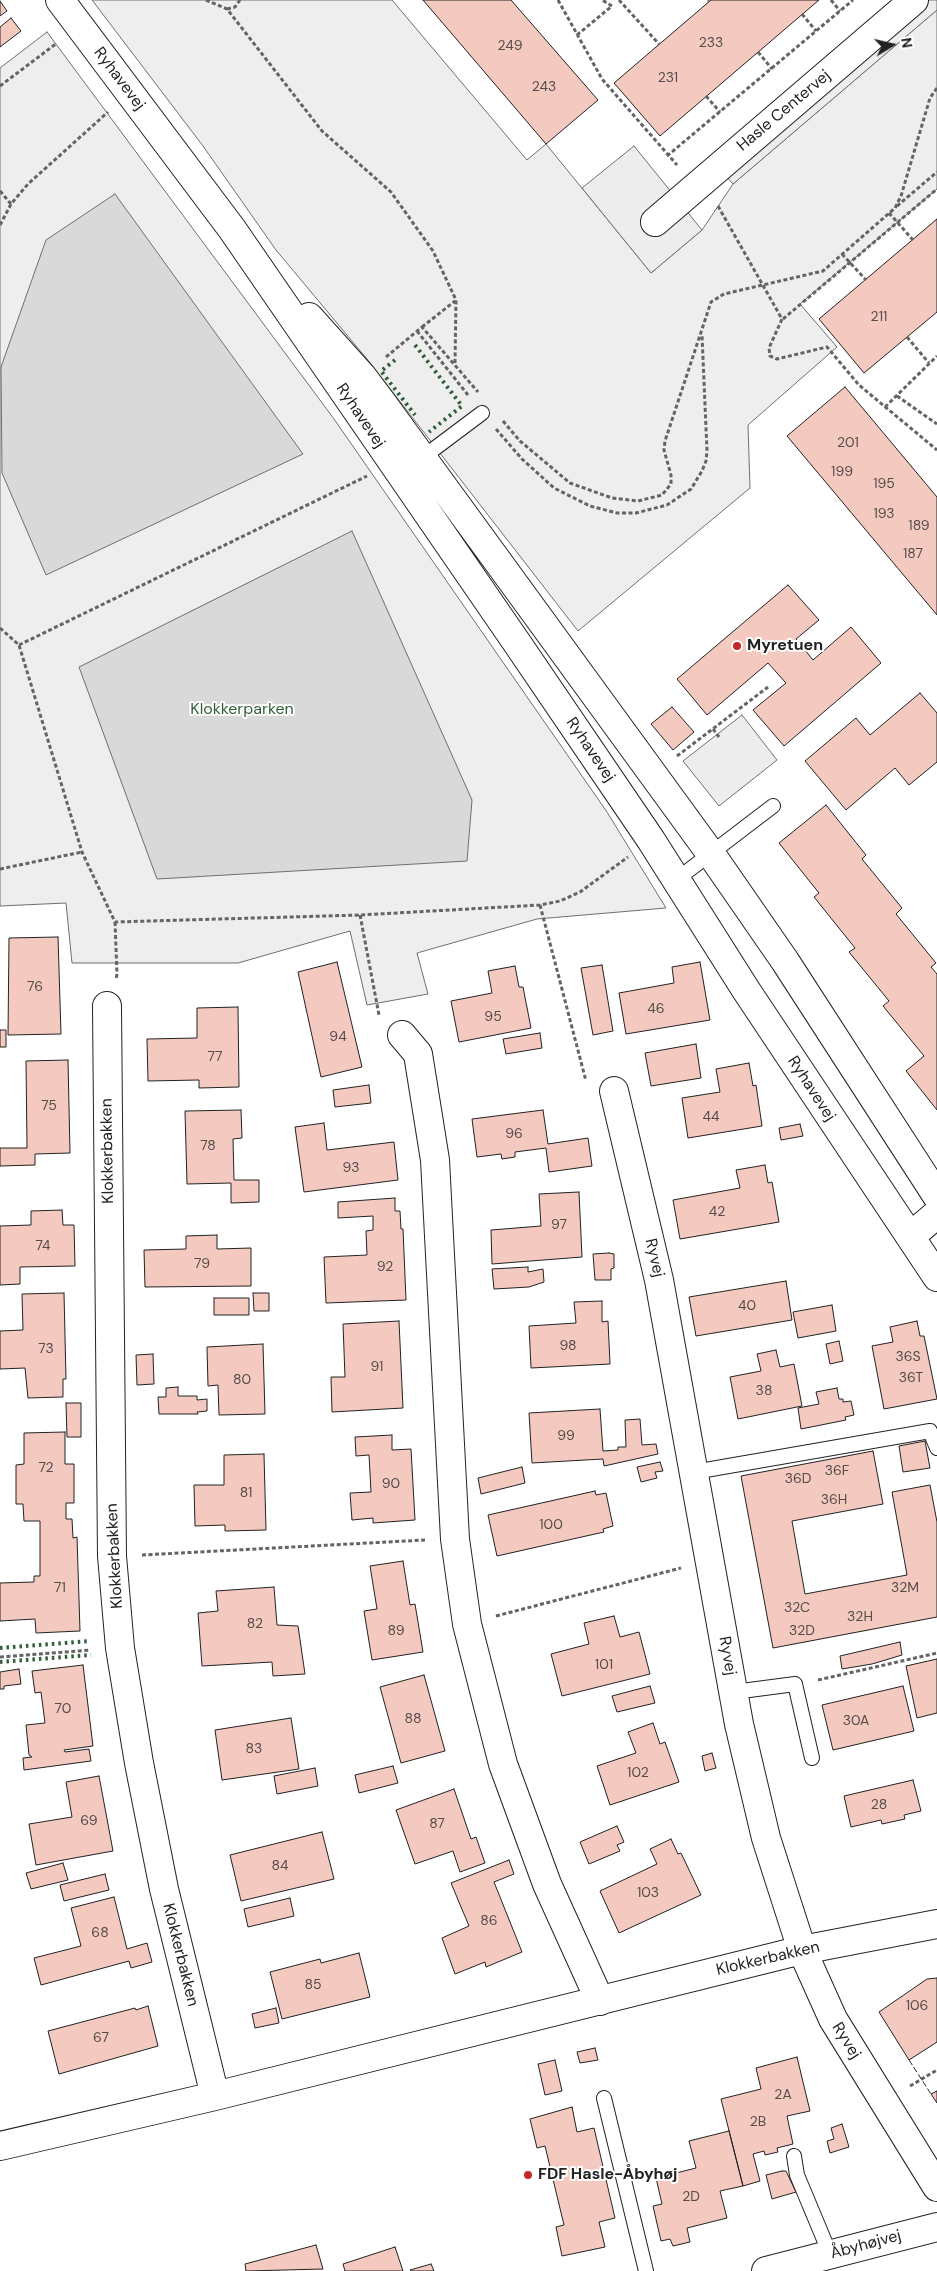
<!DOCTYPE html>
<html>
<head>
<meta charset="utf-8">
<style>
  body { margin:0 }
  #map { position:relative; width:937px; height:2271px; overflow:hidden; background:#fff; font-family:"DM Sans",sans-serif }
  canvas { display:block }
  .north { position:absolute; left:867px; top:20px; width:50px; height:50px; -webkit-text-stroke:4px #fff; paint-order:stroke; rotate:81deg; font-size:14px; font-weight:700; line-height:20px; text-align:center; color:#222 }
  .north::after { content:''; display:block; margin:auto; width:18px; height:22px; background:#222; clip-path:polygon(50% 0,100% 100%,50% 72%,0 100%) }
</style>
</head>
<body>
<div id="map">
<canvas width="937" height="2271"></canvas>
<div class="north">N</div>
</div>
<script>
const context = document.querySelector('canvas').getContext('2d');
context.lineJoin = 'round';
function fillPath(path, color) { context.fillStyle = color; context.fill(path, 'evenodd'); }
const shape = rows => new Path2D(rows.map(r => 'M' + r).join(''));
function trace(path, color, width, dash) { context.strokeStyle = color; context.lineWidth = width; context.lineCap = dash ? 'butt' : 'round'; context.setLineDash(dash || []); context.stroke(path); }
function drawText(font, color, halo, rows, align = 'center') {
  context.font = font + ' "DM Sans",sans-serif'; context.lineWidth = 4; context.setLineDash([]); context.textBaseline = 'middle'; context.strokeStyle = halo; context.fillStyle = color; for (const [text, x, y, turn = 0] of rows) {
    context.save(); context.translate(x, y); context.rotate((+turn || 0) * Math.PI / 180); context.textAlign = isNaN(turn) ? turn : align; if (halo) context.strokeText(text, 0, 0); context.fillText(text, 0, 0); context.restore();
  }
}
const green = shape([
  [92,0,392,0,527,160,546,144,651,273,702,230,733,184,937,10,937,189,800,304,837,347,748,425,750,488,578,631,367,359,276,250,203,146,92,0],
  [47,32,334,419,607,812,666,908,537,919,417,953,428,994,367,1005,350,931,238,963,72,963,66,903,0,906,0,68,47,32]
]);
fillPath(green, '#eee');
trace(green, '#6f6f6f', 1);
const parking = shape([
  [914,0,937,0,937,10,733,184,718,167,914,0],
  [634,146,702,230,651,273,582,188,634,146],
  [742,715,777,760,719,806,683,761,742,715]
]);
fillPath(parking, '#ededed');
trace(parking, '#6f6f6f', 1);
const water = shape([
  [115,194,303,454,46,575,2,473,1,367,46,240,115,194],
  [352,531,472,800,467,861,157,879,79,667,352,531]
]);
fillPath(water, '#d9d9d9');
trace(water, '#6f6f6f', 1);
const building = shape([
  [423,0,511,0,598,100,546,144,423,0],
  [711,0,819,0,660,136,614,83,711,0],
  [0,1,7,11,0,16,0,1],
  [11,18,21,31,0,47,0,27,11,18],
  [937,219,937,312,864,373,819,319,937,219],
  [845,387,937,497,937,615,787,436,845,387],
  [788,585,819,620,796,639,813,660,851,627,881,663,784,746,753,710,786,683,768,663,707,715,677,679,788,585],
  [920,693,937,713,937,762,909,785,895,768,846,810,805,761,856,718,870,735,920,693],
  [672,707,694,732,673,750,651,724,672,707],
  [826,805,866,855,862,859,902,908,896,914,936,963,931,967,937,974,937,1110,906,1071,924,1056,883,1006,889,1001,849,952,855,948,814,897,819,893,779,843,826,805],
  [58,937,61,1034,8,1035,9,938,58,937],
  [337,962,362,1067,321,1077,298,972,337,962],
  [700,962,710,1020,626,1034,619,993,674,983,672,967,700,962],
  [602,965,613,1031,593,1035,581,968,602,965],
  [515,966,519,987,523,987,531,1028,459,1042,451,1001,492,993,488,971,515,966],
  [238,1007,239,1087,199,1088,199,1080,148,1081,147,1039,197,1038,197,1008,238,1007],
  [0,1030,6,1030,6,1047,0,1047,0,1030],
  [540,1033,542,1048,506,1054,503,1039,540,1033],
  [696,1044,701,1078,651,1086,645,1053,696,1044],
  [68,1060,70,1153,35,1154,35,1165,0,1166,0,1148,27,1148,26,1061,68,1060],
  [749,1063,753,1086,756,1085,762,1126,688,1138,682,1098,720,1092,716,1069,749,1063],
  [369,1085,371,1103,335,1107,333,1090,369,1085],
  [241,1110,242,1138,233,1139,234,1180,259,1180,259,1202,231,1203,231,1183,187,1184,185,1111,241,1110],
  [543,1110,548,1144,588,1138,592,1166,549,1172,546,1148,515,1152,515,1157,502,1159,501,1154,477,1157,472,1119,543,1110],
  [324,1123,327,1150,394,1142,398,1180,304,1192,295,1127,324,1123],
  [800,1124,803,1136,781,1140,779,1128,800,1124],
  [765,1165,768,1183,772,1182,779,1222,680,1239,673,1200,740,1188,736,1170,765,1165],
  [579,1192,582,1257,492,1264,491,1230,541,1226,539,1194,579,1192],
  [395,1198,395,1211,400,1211,401,1229,403,1229,406,1300,326,1303,324,1257,367,1255,366,1231,373,1230,373,1216,338,1218,338,1202,395,1198],
  [62,1210,63,1225,74,1225,75,1266,20,1267,20,1284,0,1285,0,1226,31,1225,31,1211,62,1210],
  [217,1235,217,1249,251,1248,251,1286,145,1287,144,1250,186,1249,186,1236,217,1235],
  [609,1253,614,1254,614,1268,611,1269,611,1280,595,1280,593,1254,609,1253],
  [528,1267,528,1272,543,1269,544,1282,529,1287,494,1289,492,1269,528,1267],
  [786,1281,792,1320,696,1336,689,1297,786,1281],
  [64,1293,66,1379,63,1379,63,1397,28,1398,25,1368,0,1369,0,1331,23,1330,22,1294,64,1293],
  [253,1293,269,1293,269,1311,254,1311,253,1293],
  [214,1298,249,1298,249,1315,214,1315,214,1298],
  [602,1301,602,1322,608,1321,610,1364,531,1368,529,1326,576,1323,574,1302,602,1301],
  [832,1305,836,1331,798,1338,793,1312,832,1305],
  [399,1321,403,1408,332,1412,331,1377,345,1377,343,1324,399,1321],
  [917,1321,920,1336,924,1336,937,1399,884,1409,872,1346,893,1342,890,1327,917,1321],
  [839,1341,843,1361,830,1364,826,1344,839,1341],
  [263,1344,265,1414,219,1415,218,1385,208,1386,207,1347,263,1344],
  [776,1350,780,1367,794,1364,802,1406,738,1419,730,1377,761,1371,757,1354,776,1350],
  [153,1354,154,1384,137,1385,136,1355,153,1354],
  [178,1387,178,1396,197,1396,197,1400,207,1399,207,1411,197,1412,198,1414,159,1414,158,1397,166,1397,166,1388,178,1387],
  [837,1388,839,1399,843,1399,843,1402,851,1401,854,1415,845,1417,846,1420,801,1429,798,1408,819,1404,816,1392,837,1388],
  [66,1403,81,1403,81,1437,67,1437,66,1403],
  [600,1409,603,1451,618,1450,618,1447,626,1447,625,1420,640,1419,642,1445,656,1444,658,1454,604,1466,603,1459,532,1463,529,1413,600,1409],
  [65,1432,65,1464,74,1464,74,1503,66,1503,66,1519,72,1519,73,1538,77,1537,80,1631,36,1633,35,1619,0,1621,0,1583,34,1582,34,1576,40,1576,40,1521,24,1521,23,1504,16,1504,16,1465,24,1464,24,1433,65,1432],
  [392,1435,392,1450,411,1449,415,1520,373,1523,373,1518,352,1520,350,1493,371,1492,369,1455,356,1456,355,1437,392,1435],
  [925,1441,930,1468,903,1472,899,1446,925,1441],
  [873,1451,883,1504,792,1521,805,1594,907,1575,892,1492,930,1485,937,1522,937,1617,773,1648,741,1476,873,1451],
  [264,1454,266,1530,225,1531,225,1525,195,1526,194,1485,224,1485,224,1455,264,1454],
  [660,1462,663,1471,655,1472,657,1478,641,1482,637,1467,660,1462],
  [522,1467,525,1483,481,1494,478,1478,522,1467],
  [595,1491,596,1495,606,1493,613,1526,603,1529,604,1532,497,1556,488,1515,595,1491],
  [403,1561,410,1605,415,1604,423,1652,372,1660,364,1611,377,1609,370,1566,403,1561],
  [274,1587,277,1625,298,1626,305,1674,273,1676,272,1662,202,1666,198,1613,218,1611,216,1591,274,1587],
  [614,1616,620,1637,639,1632,650,1674,562,1696,551,1654,589,1644,584,1623,614,1616],
  [900,1642,902,1655,872,1664,842,1669,840,1656,900,1642],
  [937,1659,937,1713,917,1718,906,1666,937,1659],
  [83,1665,93,1746,64,1750,65,1752,89,1749,91,1761,24,1770,23,1758,32,1757,29,1755,26,1725,45,1723,41,1692,35,1693,32,1671,83,1665],
  [19,1669,21,1684,4,1686,4,1689,0,1689,0,1672,19,1669],
  [424,1675,445,1751,401,1763,380,1687,424,1675],
  [650,1686,655,1703,617,1712,612,1696,650,1686],
  [903,1686,914,1731,833,1750,822,1705,903,1686],
  [291,1718,299,1769,222,1780,215,1730,291,1718],
  [653,1723,660,1744,665,1742,679,1782,610,1805,597,1766,636,1753,628,1732,653,1723],
  [712,1753,716,1768,705,1771,702,1756,712,1753],
  [393,1766,398,1783,359,1793,355,1775,393,1766],
  [315,1768,318,1786,277,1794,274,1776,315,1768],
  [99,1776,113,1851,36,1865,29,1824,72,1817,66,1782,99,1776],
  [913,1780,921,1811,904,1815,905,1819,882,1824,881,1820,851,1827,844,1796,913,1780],
  [454,1789,471,1839,476,1837,485,1863,460,1872,453,1851,415,1864,396,1810,454,1789],
  [617,1826,624,1842,617,1845,620,1851,589,1864,580,1842,617,1826],
  [322,1832,334,1879,241,1901,230,1855,322,1832],
  [671,1839,678,1854,681,1853,701,1895,619,1933,600,1891,657,1864,650,1849,671,1839],
  [509,1860,514,1874,494,1882,522,1952,486,1967,485,1962,455,1974,442,1938,469,1926,451,1883,509,1860],
  [63,1863,68,1880,31,1889,26,1873,63,1863],
  [105,1874,109,1890,64,1901,60,1885,105,1874],
  [114,1897,127,1949,147,1943,152,1962,131,1968,129,1961,41,1985,34,1958,81,1946,71,1908,114,1897],
  [290,1898,294,1916,248,1927,244,1909,290,1898],
  [359,1953,370,1997,282,2019,270,1972,320,1959,321,1963,359,1953],
  [937,1978,937,2042,909,2060,879,2012,927,1979,937,1978],
  [148,2006,158,2046,59,2074,48,2031,135,2008,136,2010,148,2006],
  [276,2008,279,2023,255,2028,252,2014,276,2008],
  [595,2048,598,2060,580,2063,577,2052,595,2048],
  [797,2057,810,2111,787,2116,793,2144,777,2148,778,2152,765,2155,764,2151,753,2154,760,2181,743,2186,721,2099,761,2089,756,2068,797,2057],
  [555,2060,562,2091,545,2095,538,2064,555,2060],
  [937,2091,937,2103,931,2094,937,2091],
  [572,2107,577,2132,594,2128,615,2218,599,2222,605,2247,562,2256,556,2227,564,2225,545,2146,537,2148,530,2119,572,2107],
  [842,2124,849,2147,830,2153,827,2141,834,2139,831,2128,842,2124],
  [729,2131,743,2186,720,2191,727,2218,687,2228,690,2242,673,2246,670,2239,661,2241,653,2206,662,2204,656,2178,696,2168,689,2141,729,2131],
  [782,2171,786,2171,796,2192,772,2199,766,2175,782,2171],
  [316,2245,323,2269,246,2271,245,2264,316,2245],
  [395,2247,403,2271,345,2271,343,2264,395,2247],
  [431,2264,434,2271,411,2271,410,2270,431,2264]
]);
fillPath(building, '#f3c9c0');
trace(building, '#222', 1);
const lane = shape([
  [422,458,482,413],
  [676,880,773,806],
  [694,1472,930,1431,937,1448],
  [734,1692,795,1684,812,1758],
  [604,2098,646,2271],
  [794,2156,797,2175,830,2254]
]);
const street = shape([
  [655,222,914,0],
  [107,1006,112,1556,120,1648,139,1763,164,1889,215,2096],
  [402,1035,418,1054,435,1160,455,1539,467,1624,503,1764,547,1884,600,2001],
  [614,1091,659,1280,739,1724,766,1838,802,1950,833,2019,937,2187],
  [0,2146,215,2096,802,1950,937,1924],
  [766,2271,937,2227]
]);
const secondary = shape([
  [60,0,232,229,517,643,651,840,746,990,937,1277],
  [309,317,362,376,383,404,711,854,785,961,937,1196],
  [911,1236,937,1214]
]);
trace(lane, '#222', 16);
trace(street, '#222', 30);
trace(secondary, '#222', 30);
trace(shape([
  [206,0,227,9,322,131,391,192,433,251,456,300,455,363],
  [558,0,602,79,677,165],
  [619,0,659,44],
  [708,0,709,1],
  [831,0,840,11],
  [227,9,235,7,240,0],
  [802,14,816,31],
  [577,35,612,6,602,0],
  [758,52,772,69],
  [0,86,57,43],
  [706,96,720,112],
  [667,156,853,0],
  [0,191,11,204],
  [718,206,782,319,769,348,770,356,777,359,827,347,859,385,937,450],
  [897,206,937,172],
  [889,213,913,240],
  [0,225,11,204,28,184,108,112],
  [842,254,866,280],
  [783,319,937,189],
  [422,327,455,301],
  [417,331,468,395],
  [907,337,929,363],
  [386,357,422,327,478,392],
  [897,396,937,424],
  [885,407,937,356],
  [503,421,520,441,570,483,612,498,638,501,662,495,671,484,671,475,664,450,665,441,711,302,724,294,823,271,895,208,901,196,930,98,937,88],
  [496,429,522,459,554,488,590,506,617,513,636,513,667,505,691,489,702,471,706,461,707,451,702,335],
  [0,628,19,645,82,852,115,922,360,915,540,905,560,901,580,892,628,857],
  [19,645,367,476],
  [713,729,719,737],
  [677,756,768,687],
  [0,869,82,852],
  [540,905,586,1081],
  [360,915,379,1015],
  [115,922,117,974,116,979],
  [142,1555,425,1540],
  [496,1616,681,1568],
  [0,1657,90,1650],
  [818,1680,937,1653],
  [910,2086,937,2070]
]), '#646464', 3, [4, 2.5]);
trace(lane, '#fff', 14);
trace(street, '#fff', 28);
trace(secondary, '#fff', 28);
trace(shape([
  [415,345,462,406,429,432],
  [395,360,381,371,415,415],
  [0,1648,90,1641],
  [0,1662,91,1655]
]), '#2f5e38', 4, [2.5, 4]);
trace(shape([
  [909,2060,931,2094]
]), '#222', 1, [6, 2.5]);
for (const [x, y, r, color] of [
  [737,646,5,"#c62828"],
  [528,2175,5,"#c62828"]
]) { const dot = new Path2D(); dot.arc(x, y, r, 0, 2 * Math.PI); context.fillStyle = color; context.fill(dot); trace(dot, '#fff', 2); }
drawText('14px', '#564c4a', null, [
  ["233",711,43],
  ["249",510,46],
  ["231",668,78],
  ["243",544,87],
  ["211",879,317],
  ["201",848,443],
  ["199",842,472],
  ["195",884,484],
  ["193",884,514],
  ["189",919,526],
  ["187",913,554],
  ["76",35,987],
  ["46",656,1009],
  ["95",493,1017],
  ["94",338,1037],
  ["77",215,1057],
  ["75",49,1106],
  ["44",711,1117],
  ["96",514,1134],
  ["78",208,1146],
  ["93",351,1168],
  ["42",717,1212],
  ["97",559,1225],
  ["74",43,1246],
  ["79",202,1264],
  ["92",385,1267],
  ["40",747,1306],
  ["98",568,1346],
  ["73",46,1349],
  ["36S",908,1357],
  ["91",377,1367],
  ["36T",911,1378],
  ["80",242,1380],
  ["38",764,1391],
  ["99",566,1436],
  ["72",46,1468],
  ["36F",837,1471],
  ["36D",798,1479],
  ["90",391,1484],
  ["81",246,1493],
  ["36H",834,1500],
  ["100",551,1525],
  ["71",60,1588],
  ["32M",905,1588],
  ["32C",797,1608],
  ["32H",860,1617],
  ["82",255,1624],
  ["89",396,1631],
  ["32D",802,1631],
  ["101",604,1665],
  ["70",63,1709],
  ["88",413,1719],
  ["30A",856,1721],
  ["83",254,1749],
  ["102",638,1773],
  ["28",879,1805],
  ["69",89,1821],
  ["87",437,1824],
  ["84",280,1866],
  ["103",648,1893],
  ["86",489,1921],
  ["68",100,1933],
  ["85",313,1985],
  ["106",917,2006],
  ["67",101,2038],
  ["2A",783,2095],
  ["2B",758,2122],
  ["2D",691,2197]
]);
drawText('16px', '#222', '#fff', [
  ["Ryhavevej",119,79,53],
  ["Hasle Centervej",784,111,-40],
  ["Ryhavevej",360,416,56],
  ["Ryhavevej",590,750,56],
  ["Ryhavevej",811,1089,57],
  ["Klokkerbakken",108,1151,-91],
  ["Ryvej",654,1258,77],
  ["Klokkerbakken",115,1556,-93],
  ["Ryvej",727,1656,80],
  ["Klokkerbakken",180,1955,76],
  ["Klokkerbakken",768,1959,-13],
  ["Ryvej",846,2041,58],
  ["Åbyhøjvej",866,2245,-15]
]);
drawText('bold 16px', '#222', '#fff', [
  ["Myretuen",747,646],
  ["FDF Hasle-Åbyhøj",538,2175]
], 'left');
drawText('16px', '#2f5e38', '#fff', [
  ["Klokkerparken",242,710]
]);
</script>
</body>
</html>
